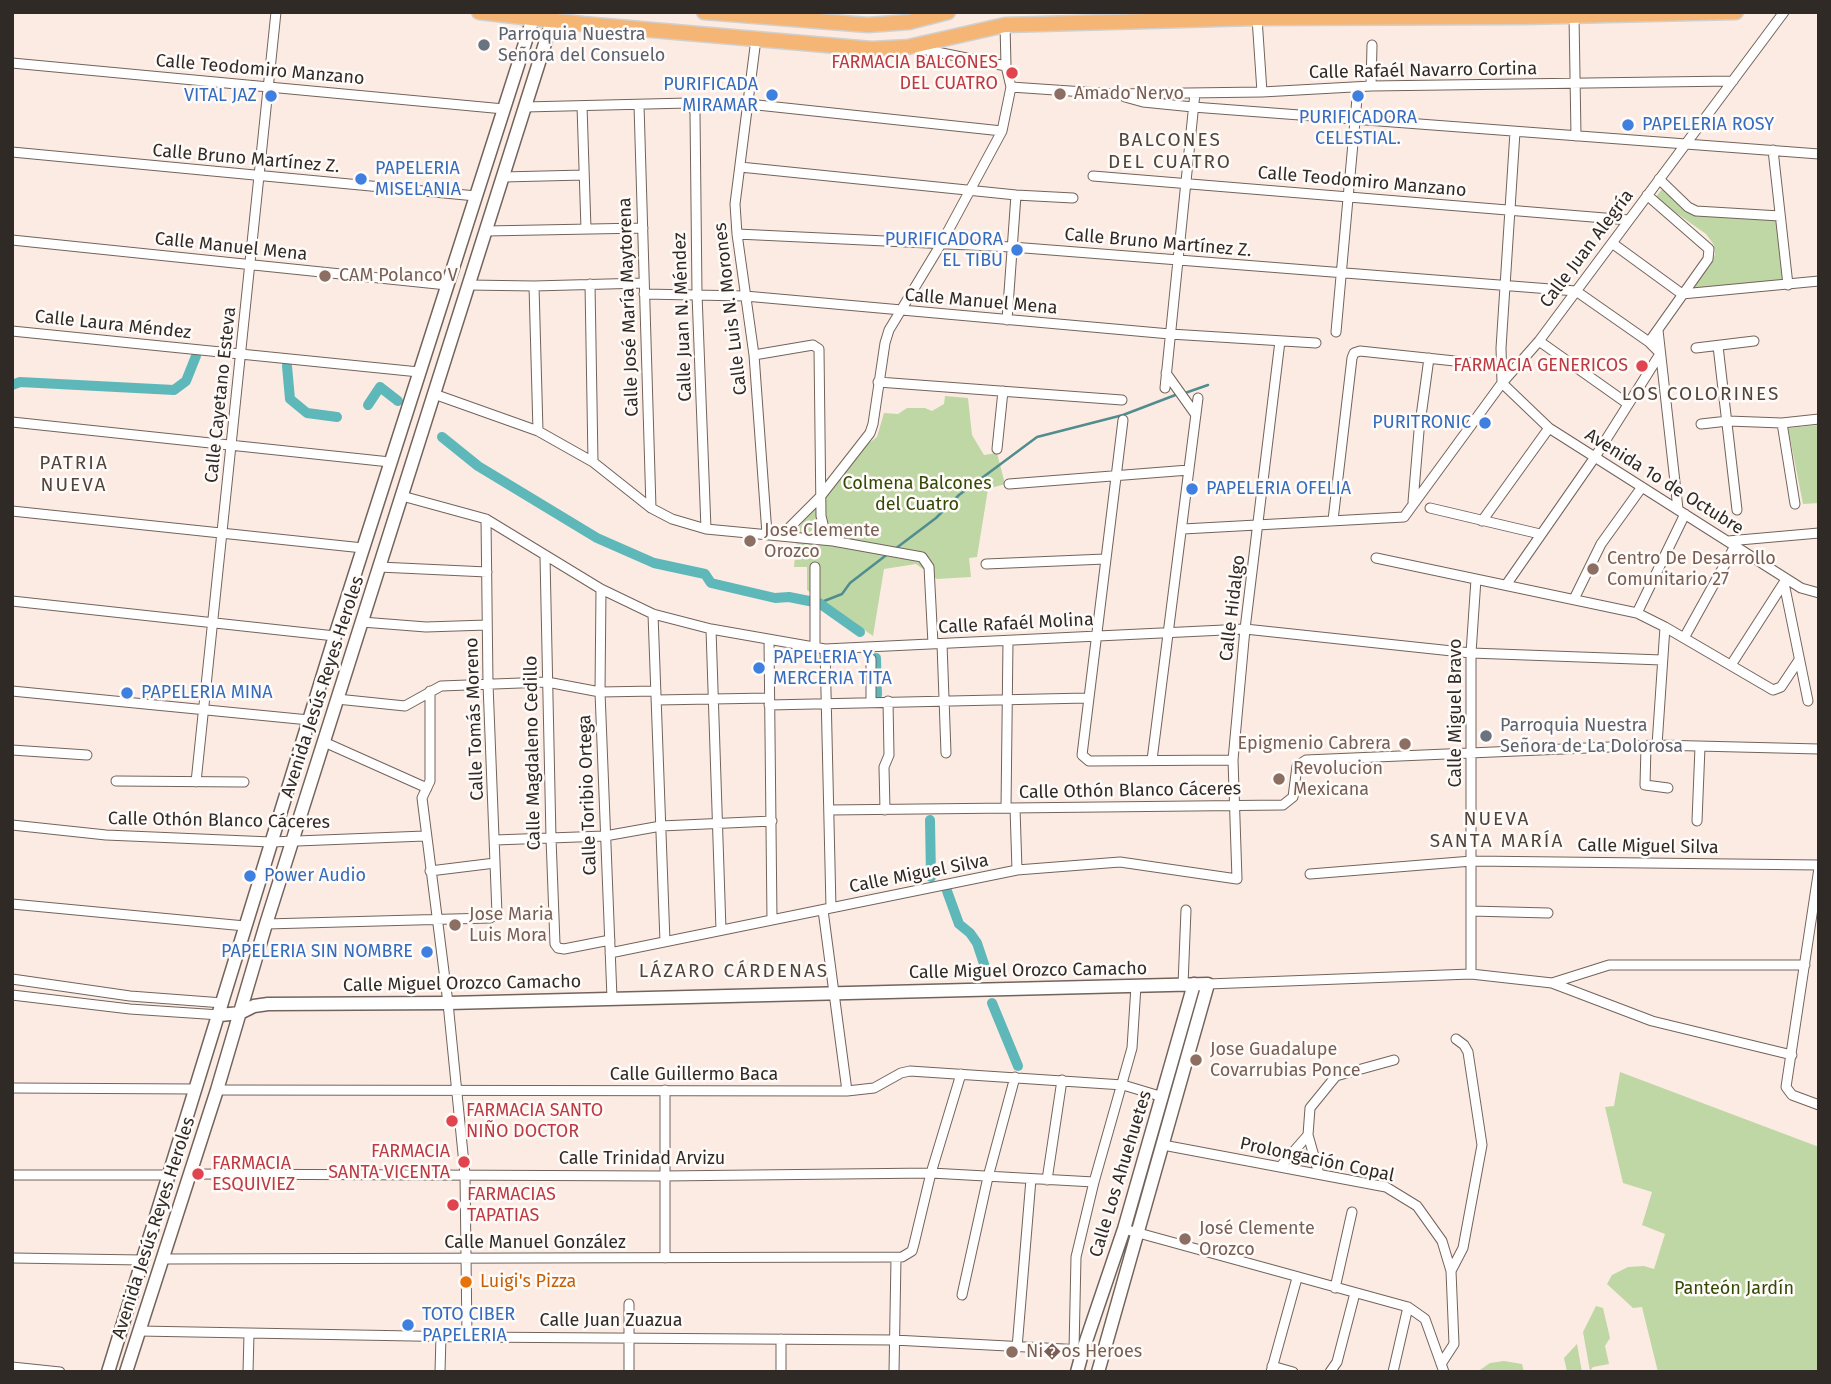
<!DOCTYPE html>
<html>
<head>
<meta charset="utf-8">
<style>
  body { margin:0 }
  #map { position:relative; width:1831px; height:1384px; overflow:hidden; background:#fcebe2; font-family:"Fira Sans",sans-serif }
  canvas { display:block }
  .frame { position:absolute; inset:0; border:14px solid #302a26; pointer-events:none }
</style>
</head>
<body>
<div id="map">
<canvas width="1831" height="1384"></canvas>
<div class="frame"></div>
</div>
<script>
const context = document.querySelector('canvas').getContext('2d');
context.lineJoin = 'round';
function fillPath(path, color) { context.fillStyle = color; context.fill(path, 'evenodd'); }
const shape = rows => new Path2D(rows.map(r => 'M' + r).join(''));
function trace(path, color, width, dash) { context.strokeStyle = color; context.lineWidth = width; context.lineCap = dash ? 'butt' : 'round'; context.setLineDash(dash || []); context.stroke(path); }
function drawText(font, color, halo, rows, align = 'center') {
  context.font = font + ' "Fira Sans",sans-serif'; context.lineWidth = 5; context.setLineDash([]); context.textBaseline = 'middle'; context.strokeStyle = halo; context.fillStyle = color; for (const [text, x, y, turn = 0] of rows) {
    context.save(); context.translate(x, y); context.rotate((+turn || 0) * Math.PI / 180); context.textAlign = isNaN(turn) ? turn : align; if (halo) context.strokeText(text, 0, 0); context.fillText(text, 0, 0); context.restore();
  }
}
fillPath(shape([
  [1663,188,1694,214,1778,220,1784,281,1689,290,1715,255,1714,245,1706,234,1655,198],
  [945,396,968,398,972,435,984,455,997,453,1005,484,988,489,977,557,969,558,971,577,937,579,916,564,884,569,873,636,807,590,807,567,794,567,798,528,865,446,877,437,884,413,898,414,907,408,925,408,932,411,944,404],
  [1819,425,1819,503,1803,504,1788,428],
  [1620,1072,1819,1147,1819,1372,1658,1372,1642,1307,1633,1308,1607,1284,1612,1275,1628,1267,1644,1266,1654,1269,1665,1234,1642,1225,1652,1192,1623,1183,1605,1107,1614,1106],
  [1596,1306,1603,1308,1610,1338,1605,1346,1609,1364,1593,1367,1590,1371,1583,1332],
  [1577,1344,1582,1372,1567,1372,1564,1358],
  [1504,1361,1522,1364,1524,1372,1477,1372,1490,1363]
]), '#bfd7a4');
trace(shape([
  [1185,393,1208,385],
  [895,549,936,518,959,495,1037,437,1123,415,1178,394],
  [819,603,842,594,850,583,889,553]
]), '#508d8e', 2.5);
trace(shape([
  [287,366,290,399,307,413,337,417],
  [12,385,20,382,174,390,186,381,196,356],
  [368,405,380,387,398,401],
  [442,437,478,466,597,538,654,563,705,574,711,583,775,598,789,597,819,603,860,632],
  [876,658,877,695],
  [930,820,931,877],
  [947,891,959,924,970,933,977,943,987,973],
  [992,1003,1018,1066]
]), '#5eb8ba', 10);
const street = shape([
  [1574,16,1576,136],
  [1257,18,1262,92],
  [756,39,735,204,737,234,754,355,767,534],
  [917,48,1006,66],
  [12,63,504,109],
  [1371,86,1372,45],
  [1011,87,1114,94,1262,92,1371,86,1733,81],
  [1125,97,1143,102,1193,107,1819,154],
  [748,104,1002,131],
  [639,105,651,508],
  [582,106,586,229],
  [525,107,688,103,693,105,695,113,697,294,706,529],
  [1515,132,1501,348,1502,383,1549,428,1801,588,1819,593],
  [1773,150,1788,285],
  [12,152,476,196],
  [740,167,1016,195,1073,198],
  [1093,176,1629,220],
  [503,177,584,175],
  [1659,179,1688,207,1696,211,1780,216],
  [1647,195,1709,249,1708,259,1649,342],
  [486,231,643,228],
  [737,234,1012,247,1576,291,1649,342,1660,353],
  [12,240,447,285],
  [1612,243,1682,294,1819,281],
  [590,284,593,462],
  [469,285,534,286,644,283],
  [534,286,538,431],
  [644,294,745,296,1170,334,1316,343],
  [1007,320,1016,195],
  [1658,330,1678,509],
  [12,331,419,372],
  [1336,332,1358,87],
  [1539,341,1628,404],
  [1718,346,1737,510],
  [1696,348,1754,341],
  [754,355,813,345,819,349,821,516,824,528,833,541],
  [1166,373,1196,415],
  [878,382,1122,400],
  [1165,388,1195,93],
  [434,394,538,431,593,462,651,508,672,519,706,529,833,541,922,557,929,567,933,644],
  [1123,420,1082,755,1089,761,1233,760],
  [12,422,390,462],
  [1782,423,1795,504],
  [1701,424,1728,421,1782,423,1819,419],
  [997,449,1003,391],
  [1009,484,1189,470],
  [402,496,486,519,601,589,653,614,711,629,825,649,1245,629,1471,653,1662,660],
  [1413,502,1419,431,1429,358],
  [1430,508,1540,534],
  [12,511,363,548],
  [1333,520,1352,358,1354,353,1360,351,1502,366],
  [1482,521,1549,428],
  [1183,529,1404,517,1502,383,1539,341,1784,12],
  [782,535,820,497,870,433,873,424,885,343,889,330,941,244,1002,131,1011,87,1006,66,1005,25],
  [1728,541,1819,533],
  [545,557,551,838,555,944,558,948,564,949,610,940],
  [1376,558,1637,613,1665,627,1773,690,1781,687,1799,660],
  [986,564,1105,559],
  [379,567,487,572],
  [1784,583,1808,701],
  [1506,585,1595,457,1660,354],
  [601,589,600,692,612,998],
  [1574,599,1601,544,1642,487],
  [12,601,335,636],
  [1637,613,1685,514],
  [653,614,665,942],
  [362,622,426,627,487,625],
  [711,629,721,930],
  [1684,638,1735,546],
  [769,640,772,920],
  [942,644,946,753],
  [815,647,815,567],
  [825,649,831,908],
  [871,659,871,701],
  [1731,665,1785,581],
  [12,691,309,720],
  [430,691,430,781,422,798,448,1003,465,1174,467,1337],
  [337,699,405,706,441,686,547,682,600,692,656,691],
  [656,700,769,698],
  [769,705,1087,698],
  [324,742,427,788],
  [1657,745,1665,627],
  [1646,746,1645,785,1668,788],
  [12,750,87,755],
  [1152,760,1198,398],
  [116,781,244,782],
  [196,782,276,12],
  [1006,808,1008,641],
  [1015,808,1017,870],
  [829,810,1283,805,1293,797,1297,766,1306,760,1657,745,1819,749],
  [885,810,884,767,889,755,888,701],
  [1697,821,1700,747],
  [12,825,106,835,271,842,425,836],
  [495,840,605,836,661,826,772,821],
  [1819,868,1786,1087,1792,1095,1819,1105],
  [430,871,495,863],
  [1310,874,1472,861,1819,865],
  [12,904,245,926],
  [823,910,847,1091],
  [1471,911,1548,913],
  [266,924,490,918,497,914,488,684,486,519],
  [610,953,1017,870,1120,862,1237,879,1233,760,1245,629,1280,341],
  [1471,974,1471,653,1476,579],
  [12,979,130,996,223,1003],
  [1552,983,1609,965,1805,965],
  [1208,984,1471,974,1552,983,1652,1021,1792,1055],
  [1183,985,1186,910],
  [12,995,130,1009,220,1015],
  [12,1088,196,1089],
  [217,1090,847,1091,874,1088,901,1073,910,1071,1123,1085,1163,1097],
  [665,1090,665,1258],
  [1163,1145,1386,1187,1417,1206,1442,1241,1451,1271,1454,1344,1441,1364],
  [1280,1167,1308,1135],
  [190,1174,664,1176,931,1173,1094,1182],
  [1319,1174,1308,1135,1310,1108,1336,1076,1394,1060],
  [12,1175,168,1175],
  [1047,1180,1062,1080],
  [1124,1229,1408,1307,1425,1319,1444,1372],
  [12,1258,142,1260],
  [162,1259,902,1257,912,1251,914,1244,931,1173,961,1074],
  [1451,1271,1463,1248,1482,1145,1468,1052,1464,1045,1456,1039],
  [1335,1288,1352,1212],
  [962,1295,988,1177,1015,1077],
  [139,1331,467,1337,894,1340,1083,1350],
  [1017,1348,1031,1179],
  [1074,1350,1076,1257,1094,1182,1132,1048,1136,986],
  [1272,1366,1293,1372],
  [12,1367,60,1372],
  [248,1372,249,1334],
  [440,1372,441,1336],
  [629,1372,629,1304],
  [781,1372,781,1339],
  [894,1372,896,1258],
  [1271,1372,1297,1278],
  [1330,1372,1337,1362,1355,1293],
  [1393,1372,1408,1307]
]);
const secondary = shape([
  [220,1015,240,1013,254,1006,268,1004,448,1003,1208,984,1098,1372],
  [108,1372,335,636,535,12],
  [126,1372,217,1090,266,924,555,12],
  [1077,1372,1083,1350,1124,1229,1194,984]
]);
const primary = shape([
  [479,12,583,24,872,49,908,47,1005,25,1257,18,1524,17,1736,12],
  [704,12,868,25,909,22,948,12]
]);
trace(street, '#72645c', 11);
trace(secondary, '#72645c', 15);
trace(primary, '#d1d0cf', 17);
trace(street, '#fff', 9);
trace(secondary, '#fff', 12);
trace(primary, '#f5b575', 14);
for (const [x, y, r, color] of [
  [484,45,7,"#6b7280"],
  [1012,73,7,"#e0444e"],
  [1060,94,7,"#8d6e63"],
  [772,95,7,"#3f7fe0"],
  [271,96,7,"#3f7fe0"],
  [1358,96,7,"#3f7fe0"],
  [1628,125,7,"#3f7fe0"],
  [361,179,7,"#3f7fe0"],
  [1017,250,7,"#3f7fe0"],
  [325,276,7,"#8d6e63"],
  [1642,366,7,"#e0444e"],
  [1485,423,7,"#3f7fe0"],
  [1192,489,7,"#3f7fe0"],
  [750,541,7,"#8d6e63"],
  [1593,569,7,"#8d6e63"],
  [759,668,7,"#3f7fe0"],
  [127,693,7,"#3f7fe0"],
  [1486,736,7,"#6b7280"],
  [1405,744,7,"#8d6e63"],
  [1279,779,7,"#8d6e63"],
  [250,876,7,"#3f7fe0"],
  [455,925,7,"#8d6e63"],
  [427,952,7,"#3f7fe0"],
  [1196,1060,7,"#8d6e63"],
  [452,1121,7,"#e0444e"],
  [464,1162,7,"#e0444e"],
  [198,1174,7,"#e0444e"],
  [453,1205,7,"#e0444e"],
  [1185,1239,7,"#8d6e63"],
  [466,1282,7,"#e8710a"],
  [408,1325,7,"#3f7fe0"],
  [1012,1352,7,"#8d6e63"]
]) { const dot = new Path2D(); dot.arc(x, y, r, 0, 2 * Math.PI); context.fillStyle = color; context.fill(dot); trace(dot, '#fffbf9', 2.5); }
drawText('18px', '#5b616d', '#fffbf9', [
  ["Parroquia Nuestra",498,35],
  ["Señora del Consuelo",498,56],
  ["Parroquia Nuestra",1500,726],
  ["Señora de La Dolorosa",1500,747]
], 'left');
drawText('18px', '#be3a42', '#fffbf9', [
  ["FARMACIA BALCONES",998,63],
  ["DEL CUATRO",998,84],
  ["FARMACIA GENERICOS",1628,366],
  ["FARMACIA SANTO",466,1111,"left"],
  ["NIÑO DOCTOR",466,1132,"left"],
  ["FARMACIA",450,1152],
  ["SANTA VICENTA",450,1173],
  ["FARMACIA",212,1164,"left"],
  ["ESQUIVIEZ",212,1185,"left"],
  ["FARMACIAS",467,1195,"left"],
  ["TAPATIAS",467,1216,"left"]
], 'right');
drawText('18px', '#302a26', '#fffbf9', [
  ["Calle Teodomiro Manzano",260,70,5],
  ["Calle Rafaél Navarro Cortina",1423,71,-1],
  ["Calle Bruno Martínez Z.",246,159,5],
  ["Calle Teodomiro Manzano",1362,182,5],
  ["Calle Bruno Martínez Z.",1158,243,5],
  ["Calle Manuel Mena",231,247,6],
  ["Calle Juan Alegría",1587,249,-53],
  ["Calle Manuel Mena",981,302,5],
  ["Calle José María Maytorena",629,307,-92],
  ["Calle Luis N. Morones",731,309,-97],
  ["Calle Juan N. Méndez",683,317,-92],
  ["Calle Laura Méndez",113,325,6],
  ["Calle Cayetano Esteva",221,395,-84],
  ["Avenida 1o de Octubre",1664,482,32],
  ["Calle Hidalgo",1233,608,-83],
  ["Calle Rafaél Molina",1016,624,-3],
  ["Avenida Jesús Reyes Heroles",323,687,-72],
  ["Calle Miguel Bravo",1456,713,-90],
  ["Calle Tomás Moreno",475,719,-92],
  ["Calle Magdaleno Cedillo",533,753,-91],
  ["Calle Othón Blanco Cáceres",1130,791,-1],
  ["Calle Toribio Ortega",588,795,-92],
  ["Calle Othón Blanco Cáceres",219,821,1],
  ["Calle Miguel Silva",1648,847,1],
  ["Calle Miguel Silva",919,874,-11],
  ["Calle Miguel Orozco Camacho",1028,971,-1],
  ["Calle Miguel Orozco Camacho",462,984,-1],
  ["Calle Guillermo Baca",694,1075],
  ["Calle Trinidad Arvizu",642,1159],
  ["Prolongación Copal",1317,1160,12],
  ["Calle Los Ahuehuetes",1121,1174,-73],
  ["Avenida Jesús Reyes Heroles",154,1228,-72],
  ["Calle Manuel González",535,1243],
  ["Calle Juan Zuazua",611,1321]
]);
drawText('18px', '#366cbe', '#fffbf9', [
  ["PURIFICADA",758,85,"right"],
  ["MIRAMAR",758,106,"right"],
  ["VITAL JAZ",257,96,"right"],
  ["PURIFICADORA",1358,118,"center"],
  ["CELESTIAL.",1358,139,"center"],
  ["PAPELERIA ROSY",1642,125],
  ["PAPELERIA",375,169],
  ["MISELANIA",375,190],
  ["PURIFICADORA",1003,240,"right"],
  ["EL TIBU",1003,261,"right"],
  ["PURITRONIC",1471,423,"right"],
  ["PAPELERIA OFELIA",1206,489],
  ["PAPELERIA Y",773,658],
  ["MERCERIA TITA",773,679],
  ["PAPELERIA MINA",141,693],
  ["Power Audio",264,876],
  ["PAPELERIA SIN NOMBRE",413,952,"right"],
  ["TOTO CIBER",422,1315],
  ["PAPELERIA",422,1336]
], 'left');
drawText('18px', '#785e54', '#fffbf9', [
  ["Amado Nervo",1074,94],
  ["CAM Polanco V",339,276],
  ["Jose Clemente",764,531],
  ["Orozco",764,552],
  ["Centro De Desarrollo",1607,559],
  ["Comunitario 27",1607,580],
  ["Epigmenio Cabrera",1391,744,"right"],
  ["Revolucion",1293,769],
  ["Mexicana",1293,790],
  ["Jose Maria",469,915],
  ["Luis Mora",469,936],
  ["Jose Guadalupe",1210,1050],
  ["Covarrubias Ponce",1210,1071],
  ["José Clemente",1199,1229],
  ["Orozco",1199,1250],
  ["Ni�os Heroes",1026,1352]
], 'left');
drawText('18px', '#324906', '#fffbf9', [
  ["Colmena Balcones",917,484],
  ["del Cuatro",917,505],
  ["Panteón Jardín",1734,1289]
]);
drawText('18px', '#c56008', '#fffbf9', [
  ["Luigi's Pizza",480,1282]
], 'left');
context.letterSpacing = '2px';
drawText('19px', '#51443c', '#fffbf9', [
  ["BALCONES",1170,141],
  ["DEL CUATRO",1170,163],
  ["LOS COLORINES",1701,395],
  ["PATRIA",74,464],
  ["NUEVA",74,486],
  ["NUEVA",1497,820],
  ["SANTA MARÍA",1497,842],
  ["LÁZARO CÁRDENAS",734,972]
]);
context.letterSpacing = '0px';
</script>
</body>
</html>
